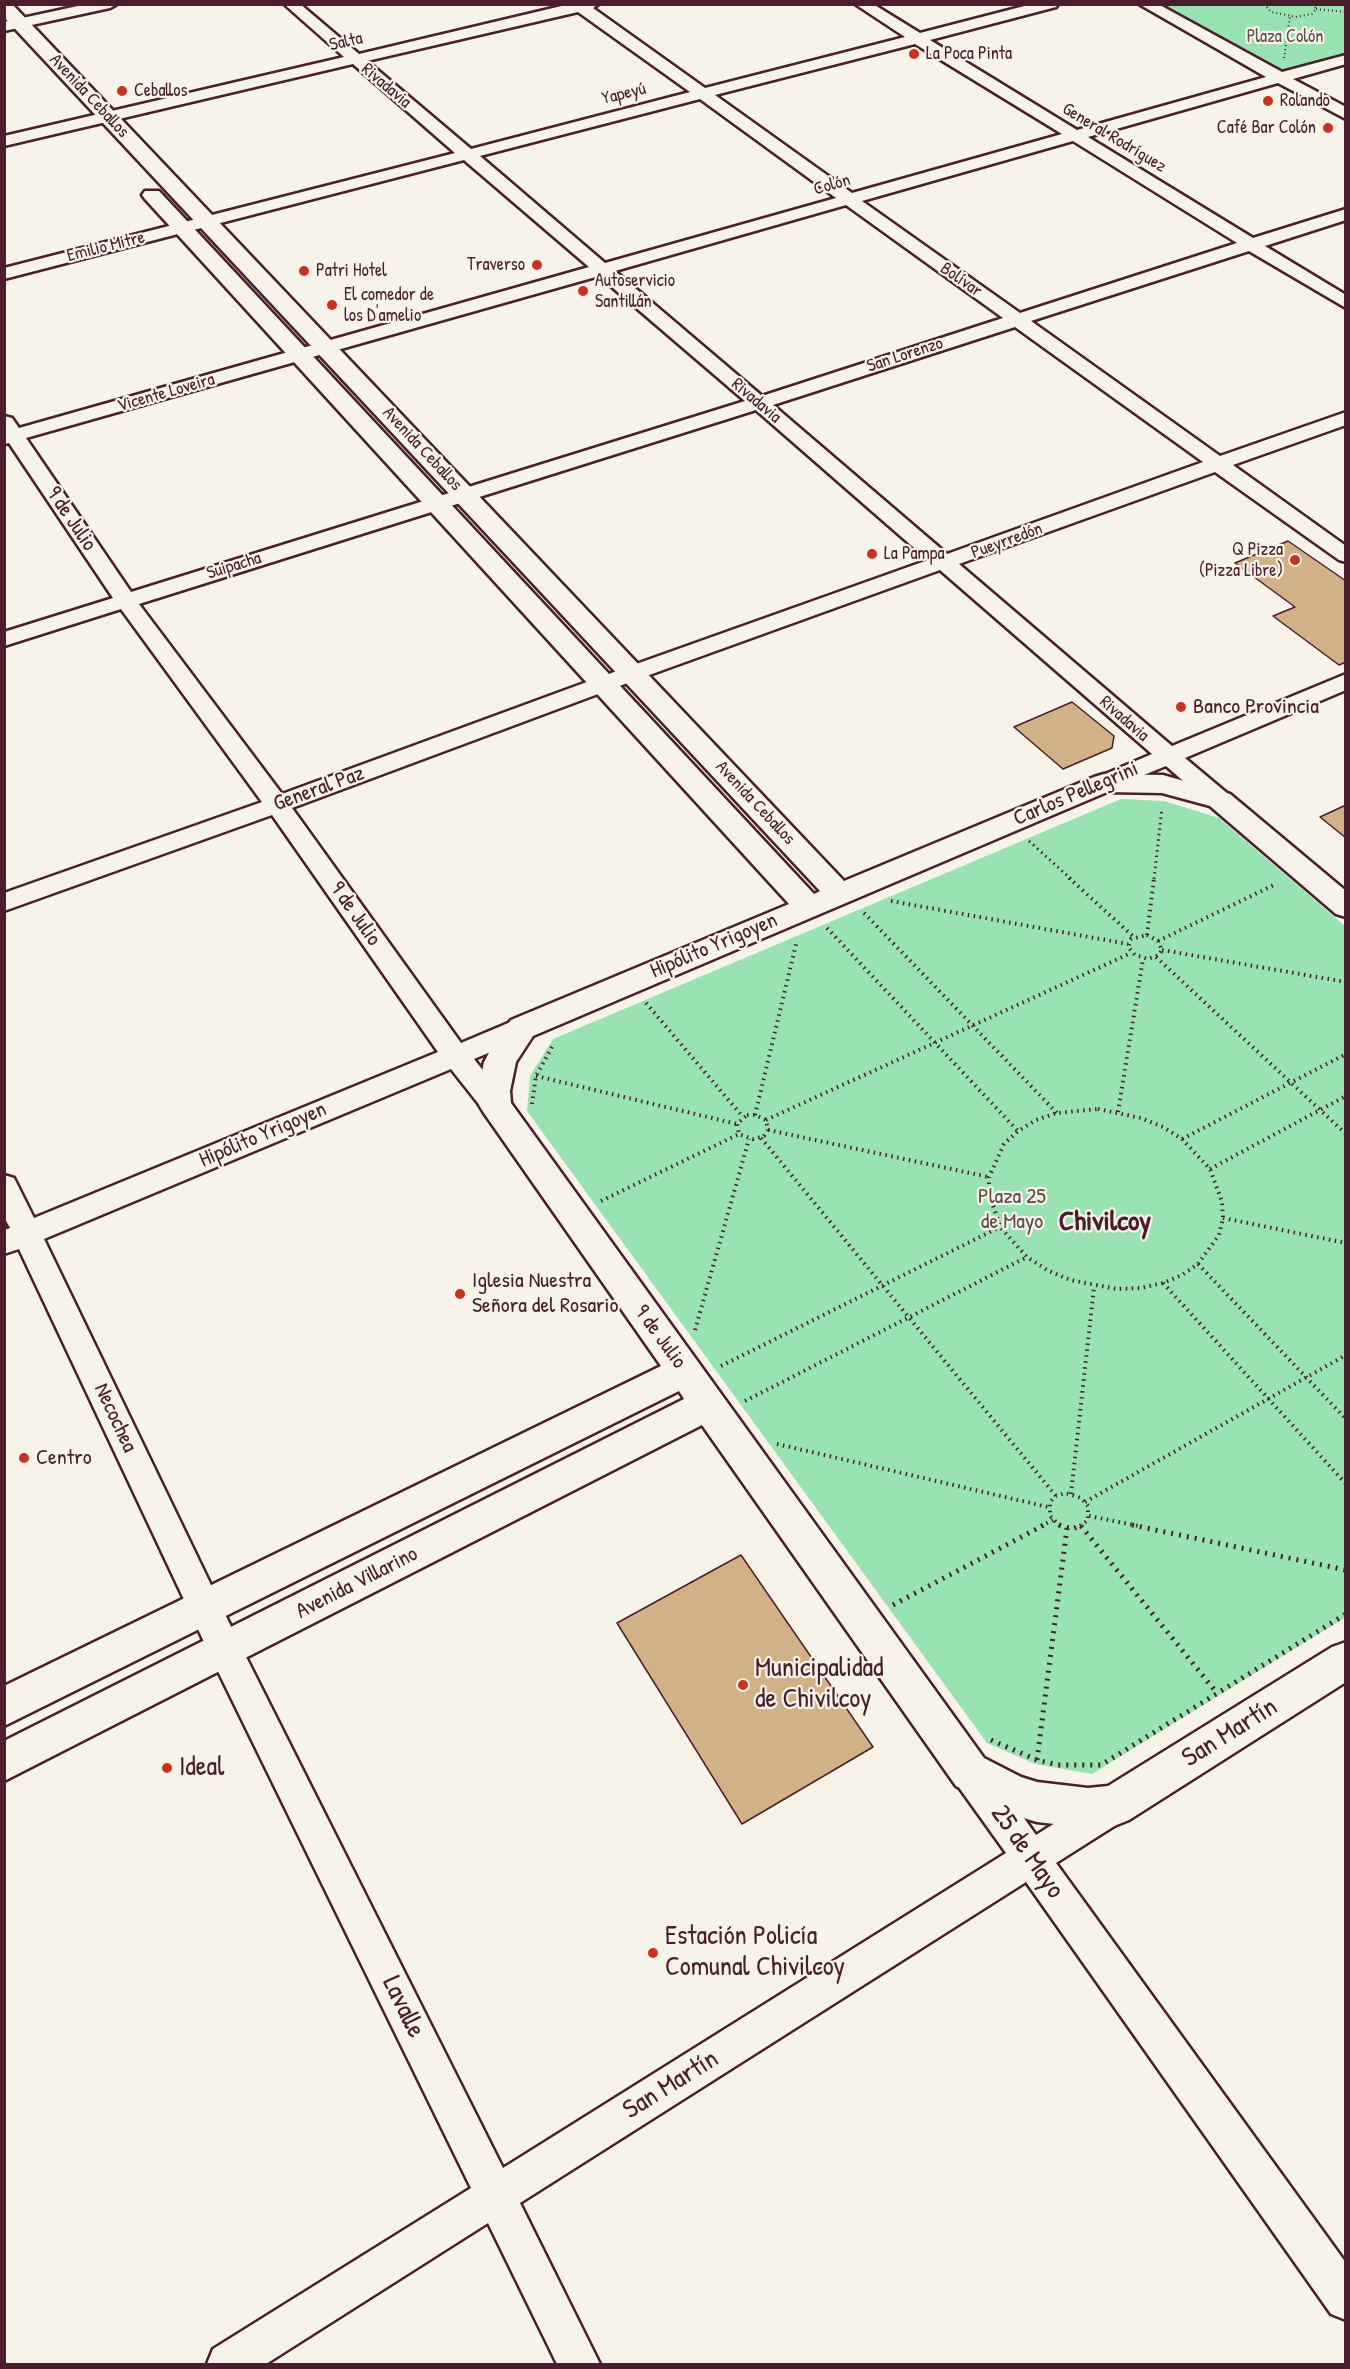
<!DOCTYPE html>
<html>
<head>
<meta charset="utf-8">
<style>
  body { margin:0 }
  #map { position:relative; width:1350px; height:2369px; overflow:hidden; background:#f7f3e8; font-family:"Patrick Hand",sans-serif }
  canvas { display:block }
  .frame { position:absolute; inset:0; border:6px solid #4a1f2b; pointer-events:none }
</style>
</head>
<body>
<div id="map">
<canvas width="1350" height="2369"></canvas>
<div class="frame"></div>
</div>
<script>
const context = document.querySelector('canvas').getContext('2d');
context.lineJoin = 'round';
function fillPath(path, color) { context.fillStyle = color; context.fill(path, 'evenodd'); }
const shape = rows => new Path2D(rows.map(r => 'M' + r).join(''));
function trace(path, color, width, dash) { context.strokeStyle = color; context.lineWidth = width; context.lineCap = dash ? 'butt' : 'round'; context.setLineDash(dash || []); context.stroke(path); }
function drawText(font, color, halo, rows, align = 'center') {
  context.font = font + ' "Patrick Hand",sans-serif'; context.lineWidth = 4.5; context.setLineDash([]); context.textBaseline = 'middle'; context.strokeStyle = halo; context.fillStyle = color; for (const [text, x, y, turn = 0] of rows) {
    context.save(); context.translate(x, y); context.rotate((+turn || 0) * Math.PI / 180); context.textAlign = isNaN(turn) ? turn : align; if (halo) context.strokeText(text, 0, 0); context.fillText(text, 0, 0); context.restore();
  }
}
fillPath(shape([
  [1157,5,1345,5,1345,54,1282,72],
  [1121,799,1164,801,1219,818,1345,926,1346,1617,1092,1774,1035,1764,987,1743,527,1111,530,1076,553,1039]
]), '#99e2b2');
const building = shape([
  [1288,541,1346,581,1346,662,1339,665,1273,616,1295,607,1235,563,1288,541],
  [1072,702,1114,736,1112,748,1063,769,1014,727,1072,702],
  [1346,805,1346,838,1320,817,1346,805],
  [741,1555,873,1747,742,1824,617,1623,741,1555]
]);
fillPath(building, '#d1b185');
trace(building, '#4a1f2b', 1.5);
const street = shape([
  [87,4,117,4,110,8,4,31,4,22,87,4],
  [284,4,300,4,359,54,570,4,599,4,593,8,705,88,905,37,855,4,873,4,920,33,1032,4,1058,4,1056,7,930,40,1077,130,1266,77,1139,4,1158,4,1282,72,1346,55,1346,64,1293,79,1346,107,1346,119,1278,83,1088,137,1253,238,1346,209,1346,220,1265,246,1346,295,1346,308,1249,251,1031,321,1220,456,1346,412,1346,425,1233,465,1346,546,1346,562,1339,560,1215,472,959,564,1172,746,1346,674,1346,690,1185,758,1228,794,1232,800,1228,806,1220,808,1212,806,1166,766,1112,788,1104,791,1096,788,1092,783,1096,778,1152,754,940,570,641,678,292,808,461,1043,513,1021,522,1018,531,1021,535,1028,531,1035,474,1059,505,1098,509,1105,505,1112,495,1115,485,1112,451,1069,44,1239,237,1639,503,2168,1006,1853,958,1786,953,1774,958,1762,971,1757,984,1762,1036,1835,1101,1794,1114,1789,1127,1794,1132,1806,1127,1818,1056,1863,1346,2263,1346,2320,1331,2314,1026,1882,520,2203,600,2364,557,2364,488,2223,266,2364,207,2364,213,2349,471,2188,213,1661,19,1249,4,1254,4,1230,10,1228,4,1217,4,1175,14,1178,34,1218,438,1052,272,815,4,911,4,893,262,802,121,609,4,646,4,632,113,598,9,443,4,444,4,416,12,418,19,428,589,267,464,160,4,279,4,268,455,153,353,64,4,146,4,136,344,57,284,4],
  [578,12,690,92,471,149,367,61,578,12],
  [915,44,1062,134,852,193,715,95,915,44],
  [700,99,836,198,605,263,480,156,700,99],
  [1073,141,1237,243,1020,313,862,201,1073,141],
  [846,205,1003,318,762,396,615,271,846,205],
  [599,276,745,401,131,592,26,438,599,276],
  [1015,327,1203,462,947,554,773,405,1015,327],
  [756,410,928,560,625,668,282,794,139,604,756,410]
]);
const secondary = shape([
  [4,4,12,4,844,881,1094,777,1104,774,1163,775,1230,794,1346,891,1346,917,1336,914,1210,806,1162,793,1107,792,533,1036,516,1062,510,1091,511,1103,984,1758,1021,1777,1037,1782,1088,1788,1108,1786,1332,1647,1346,1642,1346,1682,1129,1820,1114,1826,1088,1828,1037,1822,1013,1815,956,1786,702,1425,4,1781,4,1741,684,1399,679,1391,4,1726,4,1686,661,1366,484,1113,479,1105,478,1091,484,1062,498,1036,511,1020,789,904,145,199,142,195,145,191,159,191,814,894,820,891,4,17,4,4]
]);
trace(street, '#4a1f2b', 5);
trace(secondary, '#4a1f2b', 5);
trace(shape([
  [1264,4,1271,12,1296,17,1312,14,1316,9,1314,4],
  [1316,9,1346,12],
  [1284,58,1290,16]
]), '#4a1f2b', 2, [1, 3]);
trace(shape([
  [1029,841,1071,879],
  [1154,879,1162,808]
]), '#4a1f2b', 3, [1.5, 4]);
trace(shape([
  [1069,878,1134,937],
  [891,901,1128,944],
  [864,913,1057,1113],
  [827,928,1018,1131],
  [1147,935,1154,878],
  [1147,935,1158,941,1162,950,1159,955,1148,959,1135,955,1128,947,1131,939,1147,935],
  [1158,941,1276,884],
  [1162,950,1346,982],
  [1156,957,1346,1134],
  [646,1003,743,1117],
  [536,1076,737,1124],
  [532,1104,536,1076,553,1045],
  [1098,1109,1141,1118,1163,1127,1182,1139,1210,1169,1222,1202,1223,1218,1219,1235,1198,1264,1182,1275,1163,1283,1141,1288,1117,1289,1070,1280,1047,1270,1027,1257,1000,1227,989,1193,989,1177,1004,1144,1018,1131,1036,1120,1057,1113,1098,1109],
  [1118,1112,1143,959],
  [747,1115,755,1115,766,1120,768,1130,764,1136,753,1139,739,1134,737,1124,747,1115],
  [755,1115,797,940],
  [766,1120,1131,953],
  [768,1130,989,1177],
  [761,1138,1056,1496],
  [1182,1139,1346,1054],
  [1210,1169,1346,1096],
  [601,1201,739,1134],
  [1223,1218,1346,1243],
  [1198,1264,1346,1419],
  [1163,1283,1346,1484],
  [695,1330,749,1139],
  [721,1366,1000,1227],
  [745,1401,1027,1257],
  [777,1444,1048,1507],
  [1071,1494,1094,1287],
  [1085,1502,1346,1355],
  [1089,1516,1139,1526],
  [1041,1526,1053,1520],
  [1060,1526,1050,1516,1050,1502,1056,1496,1066,1493,1081,1498,1088,1506,1088,1520,1080,1526]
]), '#4a1f2b', 4, [1.5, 4.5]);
trace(shape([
  [1059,1525,1072,1529,1082,1525],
  [1132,1525,1346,1570],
  [1081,1526,1217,1693],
  [893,1605,1044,1525],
  [991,1740,1037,1760,1058,1765,1101,1765,1346,1614],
  [1037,1760,1067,1528]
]), '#4a1f2b', 5, [2, 6]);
fillPath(street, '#f7f3e8');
fillPath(secondary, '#f7f3e8');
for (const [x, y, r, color] of [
  [914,54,6,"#c8321e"],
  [122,91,6,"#c8321e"],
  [1268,101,6,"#c8321e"],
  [1328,128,6,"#c8321e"],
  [537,265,6,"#c8321e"],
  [304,271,6,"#c8321e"],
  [583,291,6,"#c8321e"],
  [332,305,6,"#c8321e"],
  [872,554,6,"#c8321e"],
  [1295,560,6,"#c8321e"],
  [1181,707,6,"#c8321e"],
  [460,1294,6,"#c8321e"],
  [24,1458,6,"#c8321e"],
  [743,1685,6,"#c8321e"],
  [167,1768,6,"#c8321e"],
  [653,1953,6,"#c8321e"]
]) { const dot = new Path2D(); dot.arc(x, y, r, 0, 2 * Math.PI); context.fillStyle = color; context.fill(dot); trace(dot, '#f7f3e8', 2); }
drawText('18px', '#5e504d', '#f7f3e8', [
  ["Plaza Colón",1285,37]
]);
drawText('18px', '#4a1f2b', '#f7f3e8', [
  ["Salta",346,42,-13],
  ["Rivadavia",386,86,40],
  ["Yapeyú",624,94,-14],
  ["Avenida Ceballos",89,96,47],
  ["General Rodríguez",1114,138,31],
  ["Colón",832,185,-16],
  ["Emilio Mitre",106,247,-14],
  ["Bolívar",961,280,35],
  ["San Lorenzo",905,355,-18],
  ["Vicente Loveira",166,393,-16],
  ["Rivadavia",756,401,40],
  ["Avenida Ceballos",422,449,47],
  ["Pueyrredón",1007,541,-20],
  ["Suipacha",234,566,-17],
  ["Rivadavia",1124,719,41],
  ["Avenida Ceballos",755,803,47]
]);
drawText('18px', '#4a1f2b', '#f7f3e8', [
  ["La Poca Pinta",926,54],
  ["Ceballos",134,91],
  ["Rolando",1280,101],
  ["Café Bar Colón",1316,128,"right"],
  ["Traverso",525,265,"right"],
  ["Patri Hotel",316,271],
  ["Autoservicio",595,281],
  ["Santillán",595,302],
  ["El comedor de",344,295],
  ["los D'amelio",344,316],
  ["Q Pizza",1283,550,"right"],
  ["(Pizza Libre)",1283,571,"right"],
  ["La Pampa",884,554]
], 'left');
drawText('22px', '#4a1f2b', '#f7f3e8', [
  ["9 de Julio",71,519,56],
  ["General Paz",319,789,-20],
  ["Carlos Pellegrini",1076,794,-23],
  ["9 de Julio",355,914,55],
  ["Hipólito Yrigoyen",714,946,-23],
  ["Hipólito Yrigoyen",263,1135,-23],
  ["9 de Julio",660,1337,54],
  ["Necochea",115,1418,65],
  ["Avenida Villarino",357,1583,-27]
]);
drawText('22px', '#4a1f2b', '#f7f3e8', [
  ["Banco Provincia",1193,707],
  ["Iglesia Nuestra",472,1281],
  ["Señora del Rosario",472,1306],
  ["Centro",36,1458]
], 'left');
drawText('22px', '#5e504d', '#f7f3e8', [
  ["Plaza 25",1012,1197],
  ["de Mayo",1012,1222]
]);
drawText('27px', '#4a1f2b', '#f7f3e8', [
  ["Municipalidad",755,1669],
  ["de Chivilcoy",755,1700],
  ["Ideal",179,1768],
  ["Estación Policía",665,1937],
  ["Comunal Chivilcoy",665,1968]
], 'left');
drawText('27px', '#4a1f2b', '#f7f3e8', [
  ["San Martín",1230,1733,-32],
  ["25 de Mayo",1027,1852,55],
  ["Lavalle",403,2007,64],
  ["San Martín",671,2085,-32]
]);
drawText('bold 28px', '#4a1f2b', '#f7f3e8', [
  ["Chivilcoy",1105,1223]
]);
</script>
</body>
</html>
